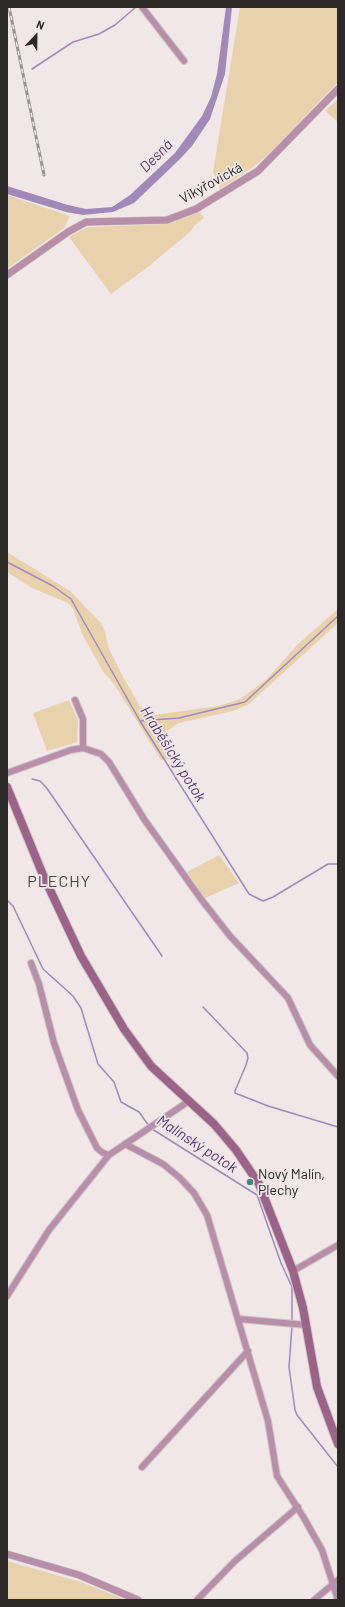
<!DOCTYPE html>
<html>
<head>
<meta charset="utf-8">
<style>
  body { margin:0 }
  #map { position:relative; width:345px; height:1607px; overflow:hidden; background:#f1e7e8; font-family:Barlow,sans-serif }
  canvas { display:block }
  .frame { position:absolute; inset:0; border:8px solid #2c2929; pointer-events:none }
  .north { position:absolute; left:16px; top:16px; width:40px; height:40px; -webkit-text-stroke:3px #f1e7e8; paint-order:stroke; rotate:22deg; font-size:11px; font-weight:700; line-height:16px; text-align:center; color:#2c2929 }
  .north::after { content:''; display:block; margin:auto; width:14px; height:18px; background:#2c2929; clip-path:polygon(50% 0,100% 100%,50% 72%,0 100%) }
</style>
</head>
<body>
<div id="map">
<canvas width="345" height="1607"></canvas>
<div class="frame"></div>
<div class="north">N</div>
</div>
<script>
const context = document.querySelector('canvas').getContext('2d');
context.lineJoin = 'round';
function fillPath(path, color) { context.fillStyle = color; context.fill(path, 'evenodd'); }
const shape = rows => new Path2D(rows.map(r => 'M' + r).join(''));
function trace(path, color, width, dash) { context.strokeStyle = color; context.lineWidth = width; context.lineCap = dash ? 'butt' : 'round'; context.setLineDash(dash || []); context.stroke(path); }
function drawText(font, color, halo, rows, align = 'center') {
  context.font = font + ' Barlow,sans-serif'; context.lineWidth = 3.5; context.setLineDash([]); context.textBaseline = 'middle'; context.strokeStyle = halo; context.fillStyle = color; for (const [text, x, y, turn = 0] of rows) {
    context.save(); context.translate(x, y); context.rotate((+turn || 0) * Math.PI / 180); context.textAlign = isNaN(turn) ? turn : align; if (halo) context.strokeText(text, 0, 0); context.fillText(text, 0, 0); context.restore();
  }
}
fillPath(shape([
  [240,7,338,7,338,82,269,154,252,168,220,189,213,172],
  [338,99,338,122,325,111],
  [7,195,70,216,64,228,7,269],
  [200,212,204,218,196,224,190,232,149,266,111,294,69,237,88,227,168,224],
  [7,552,70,591,101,623,105,632,109,649,123,677,140,706,153,715,219,706,240,699,266,680,298,644,338,609,338,623,249,704,233,711,179,723,167,731,165,740,171,759,161,760,114,684,104,673,83,636,73,609,68,603,32,588,7,572],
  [69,700,78,720,77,742,47,751,33,713],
  [219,855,239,883,205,898,187,872],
  [7,1561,81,1582,126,1600,7,1600]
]), '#e7d2ad');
fillPath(shape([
  [226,7,232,7,225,74,210,119,192,146,179,160,134,203,113,212,83,215,66,212,7,194,7,186,68,205,86,209,112,207,130,195,175,153,202,116,211,97,217,74]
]), '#a18ab7');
trace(shape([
  [32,69,73,42,99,34,115,25,136,7],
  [7,562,53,586,71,599,140,721,249,894,263,901,273,897,328,864,338,864],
  [140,721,179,718,245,702,338,616],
  [32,779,40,781,46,787,162,956],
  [7,900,13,906,43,969,73,996,81,1008,98,1064,114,1082,121,1102,139,1112,149,1126],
  [203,1007,247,1053,248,1058,246,1065,235,1091,235,1093,268,1106,338,1127],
  [152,1129,257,1195,281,1263,292,1287,292,1322],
  [292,1326,289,1367,295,1410,297,1415,338,1467]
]), '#a18ab7', 1.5);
const minor = shape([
  [142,7,184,61],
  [75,700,83,719,83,748],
  [7,773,71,750,83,748,101,754,109,762,144,819,201,899,230,936,288,998,310,1045,338,1076],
  [31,963,39,984,54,1043,78,1110,97,1148,103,1153,109,1155],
  [125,1144,163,1164,180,1178,194,1193,207,1215,268,1421,277,1476,304,1518,322,1550,338,1600],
  [293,1271,338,1245],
  [7,1296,49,1230,109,1155,189,1101],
  [239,1319,306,1325],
  [142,1467,248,1351],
  [197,1600,235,1561,298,1507],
  [314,1600,338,1580]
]);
const tertiary = shape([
  [7,275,68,232,86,222,167,220,196,209,258,171,338,89],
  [7,1554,79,1575,138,1600]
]);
const secondary = shape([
  [7,787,43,875,81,956,124,1029,151,1066,214,1124,236,1150,259,1184,293,1271,303,1308,317,1387,338,1444]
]);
trace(minor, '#cec5c6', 8);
trace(tertiary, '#cec5c6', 8);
trace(secondary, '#cec5c6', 10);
trace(minor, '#b78fa8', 6);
trace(tertiary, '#b78fa8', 7);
trace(secondary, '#9b6387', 8);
const rail = shape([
  [9,7,44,175]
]);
trace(rail, '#989191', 3);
trace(rail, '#f1e7e8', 1.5, [4.5]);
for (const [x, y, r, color] of [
  [250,1182,4,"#42887e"]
]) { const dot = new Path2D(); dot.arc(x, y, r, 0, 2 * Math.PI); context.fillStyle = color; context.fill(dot); trace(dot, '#f1e7e8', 1.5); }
drawText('14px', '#2c2929', '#f1e7e8', [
  ["Vikýřovická",211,183,-29]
]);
drawText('14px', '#2c2929', '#f1e7e8', [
  ["Nový Malín,",258,1174],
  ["Plechy",258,1190]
], 'left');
drawText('italic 15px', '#583973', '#f1e7e8', [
  ["Desná",156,156,-45],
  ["Hraběšický potok",173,754,58],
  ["Malínský potok",197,1144,33]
]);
context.letterSpacing = '1px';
drawText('16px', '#4c4545', '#f1e7e8', [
  ["PLECHY",59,882]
]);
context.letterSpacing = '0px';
</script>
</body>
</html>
